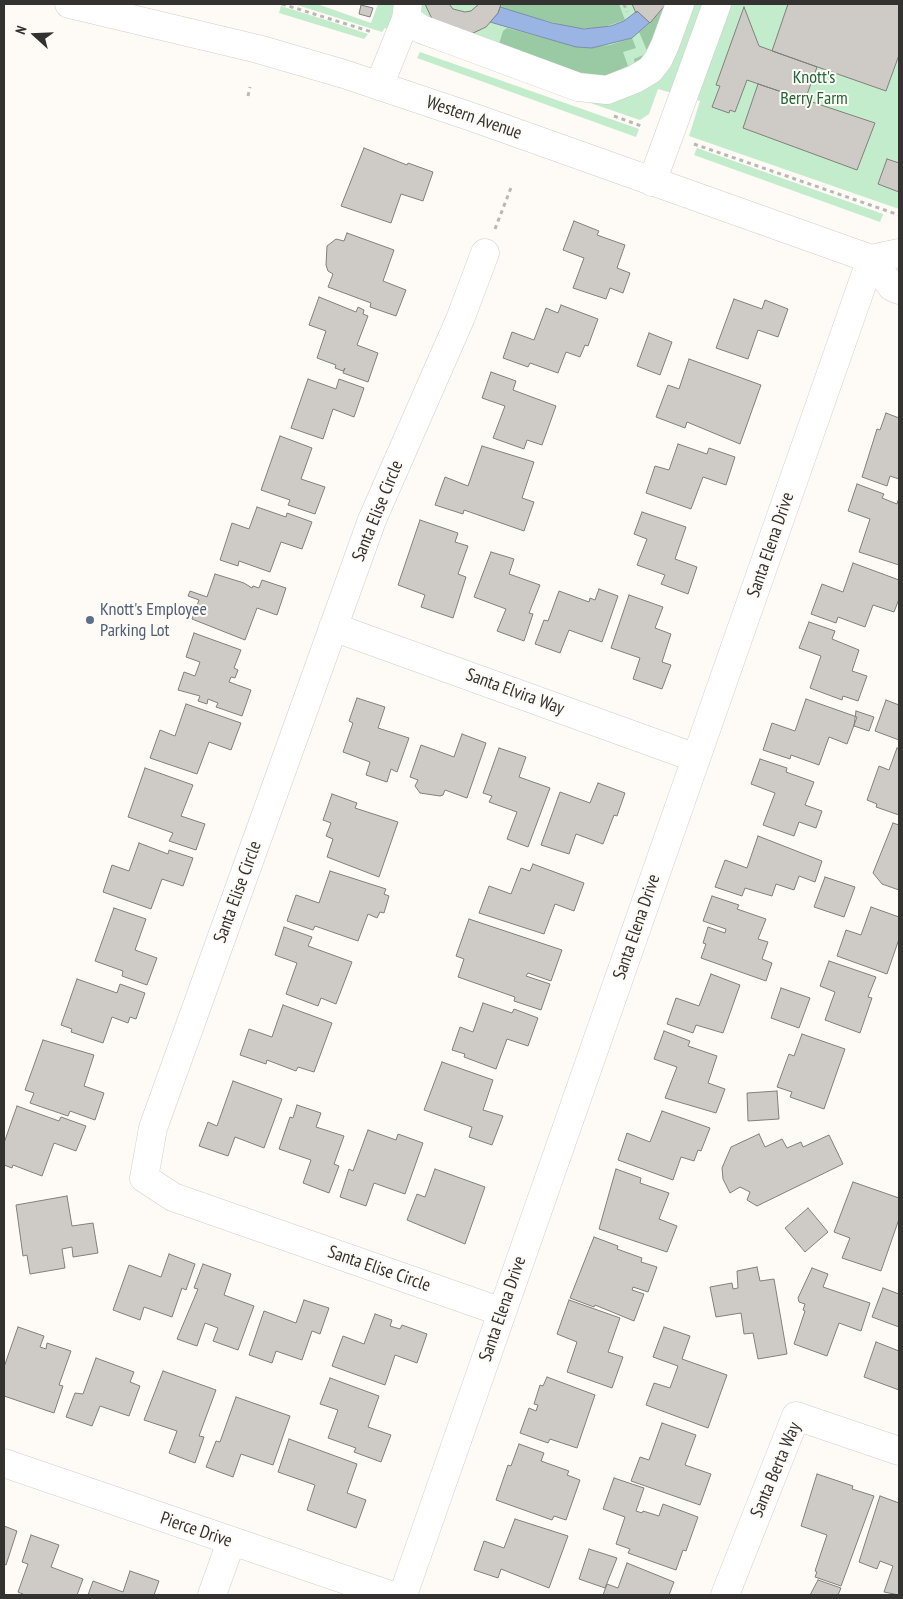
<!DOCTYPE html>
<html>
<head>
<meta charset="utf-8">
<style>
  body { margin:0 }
  #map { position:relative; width:903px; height:1599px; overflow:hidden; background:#fefaf6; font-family:"PT Sans Narrow",sans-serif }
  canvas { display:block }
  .frame { position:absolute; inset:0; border:5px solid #343231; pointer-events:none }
  .north { position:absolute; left:10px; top:10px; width:50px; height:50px; -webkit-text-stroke:4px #fefaf6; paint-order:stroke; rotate:290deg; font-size:14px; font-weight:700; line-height:20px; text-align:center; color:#343231 }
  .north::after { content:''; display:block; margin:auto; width:18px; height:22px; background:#343231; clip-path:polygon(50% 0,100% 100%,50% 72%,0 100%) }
</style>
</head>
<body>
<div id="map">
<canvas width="903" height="1599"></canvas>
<div class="frame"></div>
<div class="north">N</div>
</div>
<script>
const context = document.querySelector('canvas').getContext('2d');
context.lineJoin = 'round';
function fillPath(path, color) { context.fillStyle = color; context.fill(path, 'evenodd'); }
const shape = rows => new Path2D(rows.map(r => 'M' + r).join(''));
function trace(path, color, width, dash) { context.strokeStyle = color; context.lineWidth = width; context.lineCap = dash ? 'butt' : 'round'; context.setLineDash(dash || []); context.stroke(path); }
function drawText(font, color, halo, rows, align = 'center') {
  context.font = font + ' "PT Sans Narrow",sans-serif'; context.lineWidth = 4; context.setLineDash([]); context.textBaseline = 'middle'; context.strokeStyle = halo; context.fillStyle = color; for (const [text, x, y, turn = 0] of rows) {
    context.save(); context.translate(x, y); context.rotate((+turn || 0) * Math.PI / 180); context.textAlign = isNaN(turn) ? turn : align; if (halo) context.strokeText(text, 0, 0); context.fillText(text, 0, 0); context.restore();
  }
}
fillPath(shape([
  [294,4,317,4,371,23,378,4,899,4,899,209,689,136,700,101,683,96,658,89,649,114,640,120,416,43,417,39,402,33,385,28,382,32],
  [281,6,329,21,368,34,364,39,279,13],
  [420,52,639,129,636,137,417,58],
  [697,148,883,214,880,222,694,155]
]), '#c2eccb');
fillPath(shape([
  [494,4,619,4,625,20,598,29,574,28,505,10],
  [665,7,649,58,635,64,634,59,648,53,639,32],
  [507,28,582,48,610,45,632,38,636,48,623,52,628,66,594,83,499,44,503,31]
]), '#99caa4');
const water = shape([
  [500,7,552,23,584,29,611,26,624,21,637,11,650,22,632,38,592,48,576,47,490,22,498,13,500,7]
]);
fillPath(water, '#9ab4e3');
trace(water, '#7b8dae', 1);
const building = shape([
  [425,4,449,4,453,9,465,12,471,11,479,4,501,4,498,13,486,27,471,34,432,19,425,4],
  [632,4,666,4,650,23,637,11,636,13,632,4],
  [788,4,899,4,899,55,886,91,772,51,788,4],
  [361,5,373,8,370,17,359,14,361,5],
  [744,7,759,46,817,67,805,100,747,80,735,112,730,110,729,113,712,107,720,86,716,85,744,7],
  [758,84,875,123,857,170,743,128,758,84],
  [364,148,407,165,408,163,433,172,423,201,401,194,391,223,341,206,364,148],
  [887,159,899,163,899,192,878,184,887,159],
  [574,221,599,231,597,235,625,245,617,268,630,273,623,293,610,288,606,299,573,288,584,258,563,250,574,221],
  [347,233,394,250,383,281,406,290,396,316,370,307,371,303,328,287,333,274,328,271,326,265,327,246,336,239,344,241,347,233],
  [319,297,356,312,358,307,364,310,363,314,368,316,357,345,378,353,368,382,343,373,345,368,343,371,335,368,336,365,317,358,326,331,309,325,319,297],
  [734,299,762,309,765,300,788,309,778,337,758,330,748,359,716,348,734,299],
  [561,305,598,319,588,346,585,345,580,357,566,352,558,373,530,363,528,367,503,358,512,332,534,340,546,308,558,313,561,305],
  [649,333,672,342,660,375,637,366,649,333],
  [689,359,761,385,740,444,687,422,685,428,656,417,668,385,679,389,689,359],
  [491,372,516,381,513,390,556,406,542,445,527,440,524,449,493,438,505,406,482,398,491,372],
  [308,379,336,389,339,379,364,388,354,417,333,409,323,439,291,428,308,379],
  [886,413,899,418,899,479,890,476,887,486,862,477,877,429,880,430,886,413],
  [280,436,312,448,301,479,325,487,315,514,288,505,290,500,261,490,280,436],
  [678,444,707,454,709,448,735,457,726,485,703,477,691,509,646,493,655,466,669,470,678,444],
  [482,446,534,462,522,498,534,502,524,531,464,510,463,514,435,505,445,477,468,486,482,446],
  [857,484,884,494,882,498,897,504,899,498,899,565,859,552,870,519,848,511,857,484],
  [257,507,286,517,287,513,312,522,302,549,281,542,270,572,239,561,238,566,220,560,232,523,249,529,257,507],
  [642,512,686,527,675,559,697,567,688,594,661,584,665,575,637,565,647,539,634,534,642,512],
  [420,520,458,533,455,542,468,546,458,574,466,577,453,618,421,607,425,595,398,585,420,520],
  [491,552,514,559,509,574,540,585,529,613,533,614,524,641,497,631,506,609,474,597,491,552],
  [853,563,899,580,899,599,894,612,873,605,865,627,838,617,836,623,811,614,822,584,843,592,853,563],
  [215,574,244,583,252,588,253,586,259,588,262,580,286,588,277,615,257,608,245,640,192,619,199,600,188,596,190,591,207,597,215,574],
  [599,589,618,596,602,642,569,630,560,653,535,644,544,620,548,621,559,591,589,602,590,598,595,600,599,589],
  [629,595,663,607,655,628,671,634,662,662,671,665,662,689,633,679,640,658,611,648,629,595],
  [809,622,835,631,832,639,859,650,852,671,867,676,858,701,843,696,842,700,810,688,821,656,799,648,809,622],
  [194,633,241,650,234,668,238,670,235,678,231,677,229,682,251,690,242,716,216,707,218,703,208,699,207,704,198,701,200,696,178,690,184,672,195,676,200,662,186,657,194,633],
  [357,698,385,707,378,728,409,738,397,772,391,769,387,782,366,775,370,762,343,752,353,723,349,721,357,698],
  [806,699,857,717,847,744,829,737,819,765,791,755,790,759,763,750,772,723,795,731,806,699],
  [886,700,899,705,899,740,875,731,886,700],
  [186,704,241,723,231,750,209,742,197,774,150,758,160,730,175,736,186,704],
  [856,711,874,717,869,731,854,726,856,711],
  [462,734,486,743,467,798,445,790,443,795,440,796,420,793,415,786,418,780,410,777,421,745,454,757,462,734],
  [499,748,526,757,519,777,550,788,528,847,507,839,517,812,489,802,492,796,483,793,499,748],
  [897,748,899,749,899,815,876,807,877,804,867,800,879,766,889,770,897,748],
  [760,759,787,768,786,772,814,782,805,805,822,811,816,828,799,822,794,836,763,825,775,793,751,784,760,759],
  [145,768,193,785,181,816,205,824,196,850,169,841,173,833,128,817,145,768],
  [598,783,625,793,617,816,614,815,603,844,576,834,569,854,541,845,560,792,590,803,598,783],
  [332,794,357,803,355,808,398,822,379,877,327,857,333,839,326,836,331,823,323,820,332,794],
  [893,823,899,825,899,890,882,884,873,873,893,823],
  [758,836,822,861,815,882,799,876,794,890,776,884,772,896,745,888,742,896,715,887,725,860,747,868,758,836],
  [139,843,168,854,169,850,193,858,183,886,162,879,151,909,103,892,112,865,129,871,139,843],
  [533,864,584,883,574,911,555,904,544,934,479,913,489,886,511,894,521,868,530,871,533,864],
  [330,871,386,889,384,894,389,896,384,913,380,912,377,918,368,914,358,941,315,926,313,930,287,921,296,895,319,903,330,871],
  [825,877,855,887,844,917,814,907,825,877],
  [712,896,739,905,737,909,766,919,758,939,768,942,762,959,772,963,766,981,701,958,706,944,703,943,708,927,725,933,726,929,703,921,712,896],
  [871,907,899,917,899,939,887,974,837,956,846,930,861,935,871,907],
  [114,908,146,919,135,950,157,958,147,985,122,976,123,971,95,961,114,908],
  [469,919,562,950,551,981,528,973,526,976,550,984,541,1010,514,1001,515,997,458,977,464,959,456,956,469,919],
  [284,927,312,937,308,946,352,962,336,1004,321,998,318,1006,286,994,297,963,275,955,284,927],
  [829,961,876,977,868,997,872,998,860,1033,825,1020,835,992,820,986,829,961],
  [711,974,740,985,723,1033,696,1025,693,1033,667,1024,676,998,699,1006,711,974],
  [77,979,117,993,120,984,145,993,136,1019,130,1017,128,1023,112,1017,103,1043,71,1032,72,1029,61,1025,77,979],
  [781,988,810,998,799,1028,771,1018,781,988],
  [483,1003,512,1013,514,1009,538,1018,528,1046,507,1039,496,1069,464,1057,465,1054,452,1050,460,1027,473,1032,483,1003],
  [283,1005,332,1023,314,1072,298,1067,296,1071,267,1060,266,1064,240,1055,249,1029,272,1037,283,1005],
  [664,1031,690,1041,688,1046,717,1056,708,1083,725,1089,716,1113,665,1098,677,1067,654,1059,664,1031],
  [802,1034,845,1049,824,1109,790,1097,792,1092,777,1087,789,1054,794,1056,802,1034],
  [43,1040,94,1055,84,1086,104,1093,95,1120,70,1111,68,1116,30,1103,34,1093,25,1090,43,1040],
  [442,1062,493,1080,483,1110,503,1116,492,1145,469,1137,472,1127,424,1110,442,1062],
  [233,1081,282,1099,264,1148,235,1137,228,1156,199,1146,208,1122,217,1126,233,1081],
  [777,1091,779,1119,748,1121,747,1093,777,1091],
  [297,1105,321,1113,316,1127,344,1136,334,1164,339,1166,329,1193,303,1183,311,1160,279,1149,290,1117,293,1118,297,1105],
  [17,1106,59,1121,61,1117,86,1126,76,1151,54,1143,42,1176,13,1165,12,1168,4,1165,4,1143,17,1106],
  [662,1111,710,1128,701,1151,698,1150,694,1161,681,1157,673,1180,618,1160,627,1133,650,1142,662,1111],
  [368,1130,396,1140,398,1134,423,1143,405,1194,374,1183,366,1206,340,1197,349,1169,353,1171,368,1130],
  [759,1134,765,1147,782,1139,787,1148,801,1142,803,1147,829,1135,843,1164,757,1206,747,1200,750,1192,740,1187,730,1193,723,1179,722,1168,731,1147,759,1134],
  [435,1169,485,1187,465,1244,407,1220,417,1194,425,1197,435,1169],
  [616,1169,641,1178,640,1183,669,1193,659,1219,677,1226,667,1252,599,1229,616,1169],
  [853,1182,899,1198,899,1219,881,1271,842,1258,850,1238,834,1232,853,1182],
  [67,1196,72,1226,93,1223,98,1253,73,1257,72,1247,62,1249,65,1268,30,1274,27,1255,23,1256,16,1205,67,1196],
  [808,1208,828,1232,805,1252,785,1228,808,1208],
  [594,1237,618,1246,617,1249,642,1258,641,1262,657,1267,648,1292,633,1287,632,1290,644,1294,634,1321,595,1305,594,1307,570,1298,594,1237],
  [169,1254,195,1264,186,1290,182,1288,172,1317,144,1307,140,1320,113,1310,129,1265,161,1277,169,1254],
  [203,1264,231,1274,224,1295,254,1306,238,1350,213,1341,218,1328,205,1323,197,1346,177,1339,198,1289,194,1288,203,1264],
  [757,1267,760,1281,774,1279,787,1354,758,1359,753,1333,744,1334,741,1313,716,1317,710,1287,732,1283,733,1289,738,1288,737,1271,757,1267],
  [812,1268,828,1274,823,1287,870,1303,861,1331,839,1323,827,1356,794,1344,805,1311,803,1310,805,1304,799,1302,798,1298,812,1268],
  [883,1288,899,1294,899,1327,872,1317,883,1288],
  [304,1300,329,1308,320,1334,312,1331,302,1360,276,1351,272,1363,249,1355,264,1311,296,1323,304,1300],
  [569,1300,620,1318,608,1352,623,1357,612,1388,567,1372,577,1342,557,1334,569,1300],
  [375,1314,392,1320,390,1326,400,1329,402,1325,427,1334,417,1363,395,1355,385,1385,332,1366,343,1336,364,1344,375,1314],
  [18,1327,44,1336,40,1347,46,1349,47,1343,71,1351,59,1385,63,1386,54,1413,4,1396,4,1367,18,1327],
  [664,1327,690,1336,682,1359,727,1375,708,1428,646,1405,654,1383,670,1388,678,1366,653,1357,664,1327],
  [876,1342,899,1351,899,1390,864,1377,876,1342],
  [96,1358,134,1372,130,1382,140,1386,129,1416,100,1406,92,1426,66,1417,75,1393,83,1394,96,1358],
  [163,1371,216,1390,199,1436,204,1437,195,1463,169,1453,177,1431,144,1420,163,1371],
  [547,1377,595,1395,577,1448,550,1439,548,1443,520,1433,529,1408,536,1411,538,1405,534,1404,540,1385,543,1386,547,1377],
  [330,1378,379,1396,368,1427,391,1435,381,1462,354,1452,356,1448,328,1438,338,1410,320,1404,330,1378],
  [236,1397,290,1416,273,1465,241,1454,233,1477,206,1467,216,1441,220,1442,236,1397],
  [662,1423,696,1435,685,1465,711,1474,700,1505,631,1481,640,1457,649,1460,662,1423],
  [289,1439,357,1464,347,1493,366,1500,356,1528,307,1510,315,1485,278,1472,289,1439],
  [519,1444,544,1453,541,1461,569,1471,567,1475,580,1480,566,1520,554,1516,552,1520,496,1500,508,1465,511,1466,519,1444],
  [817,1474,853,1486,852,1489,874,1496,841,1586,815,1577,817,1572,815,1571,827,1535,801,1526,817,1474],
  [614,1478,644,1488,636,1511,642,1513,643,1511,659,1516,663,1504,698,1517,686,1551,683,1550,676,1570,628,1553,630,1549,616,1544,625,1517,603,1509,614,1478],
  [880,1496,899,1503,899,1595,884,1592,893,1566,880,1561,877,1569,859,1562,880,1496],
  [515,1519,568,1536,549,1588,501,1569,498,1578,474,1570,484,1541,504,1548,515,1519],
  [4,1526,17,1531,6,1565,4,1564,4,1526],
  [31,1535,59,1545,51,1567,83,1579,77,1595,25,1595,18,1592,28,1564,22,1562,31,1535],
  [589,1549,617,1558,605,1588,579,1579,589,1549],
  [627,1563,674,1582,669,1595,603,1595,607,1584,618,1588,627,1563],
  [130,1571,159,1581,154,1595,88,1595,93,1581,123,1592,130,1571],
  [818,1580,841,1588,838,1595,810,1595,818,1580]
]);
fillPath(building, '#cecbc7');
trace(building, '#83807c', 1);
const minor = shape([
  [408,4,406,19,421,29,578,87,607,90,635,79,650,70,658,60,665,45,680,4],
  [379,86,406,19],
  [652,182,717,4],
  [485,253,461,317,372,520,153,1128,144,1178,173,1197,502,1312],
  [333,627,696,758],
  [4,1463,390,1595],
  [212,1595,231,1542],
  [403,1595,871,259],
  [725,1595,796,1416,899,1451]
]);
const major = shape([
  [69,4,258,49,344,74,472,117,871,259,899,253],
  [871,259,892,287,899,290]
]);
trace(minor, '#d1ceca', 29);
trace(major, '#d1ceca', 29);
trace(shape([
  [282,4,372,32],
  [624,4,627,12],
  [248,96,250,87],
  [614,116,644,127],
  [694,144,899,215],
  [495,229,512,185]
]), '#bbb7b4', 3, [4, 4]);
trace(minor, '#fff', 28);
trace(major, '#fff', 28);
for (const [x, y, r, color] of [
  [90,620,5,"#5c6f8a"]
]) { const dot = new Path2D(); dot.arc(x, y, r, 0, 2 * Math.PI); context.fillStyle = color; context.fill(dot); trace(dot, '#fefaf6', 2); }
drawText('18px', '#1e6738', '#fefaf6', [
  ["Knott's",814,78],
  ["Berry Farm",814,99]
]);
drawText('18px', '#343231', '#fefaf6', [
  ["Western Avenue",474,118,19],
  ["Santa Elise Circle",378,511,-68],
  ["Santa Elena Drive",771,545,-71],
  ["Santa Elvira Way",515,692,20],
  ["Santa Elise Circle",238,892,-70],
  ["Santa Elena Drive",637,927,-71],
  ["Santa Elise Circle",379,1269,19],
  ["Santa Elena Drive",503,1309,-71],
  ["Santa Berta Way",776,1470,-67],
  ["Pierce Drive",196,1530,19]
]);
drawText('18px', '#4e5e75', '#fefaf6', [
  ["Knott's Employee",100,610],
  ["Parking Lot",100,631]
], 'left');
</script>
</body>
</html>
